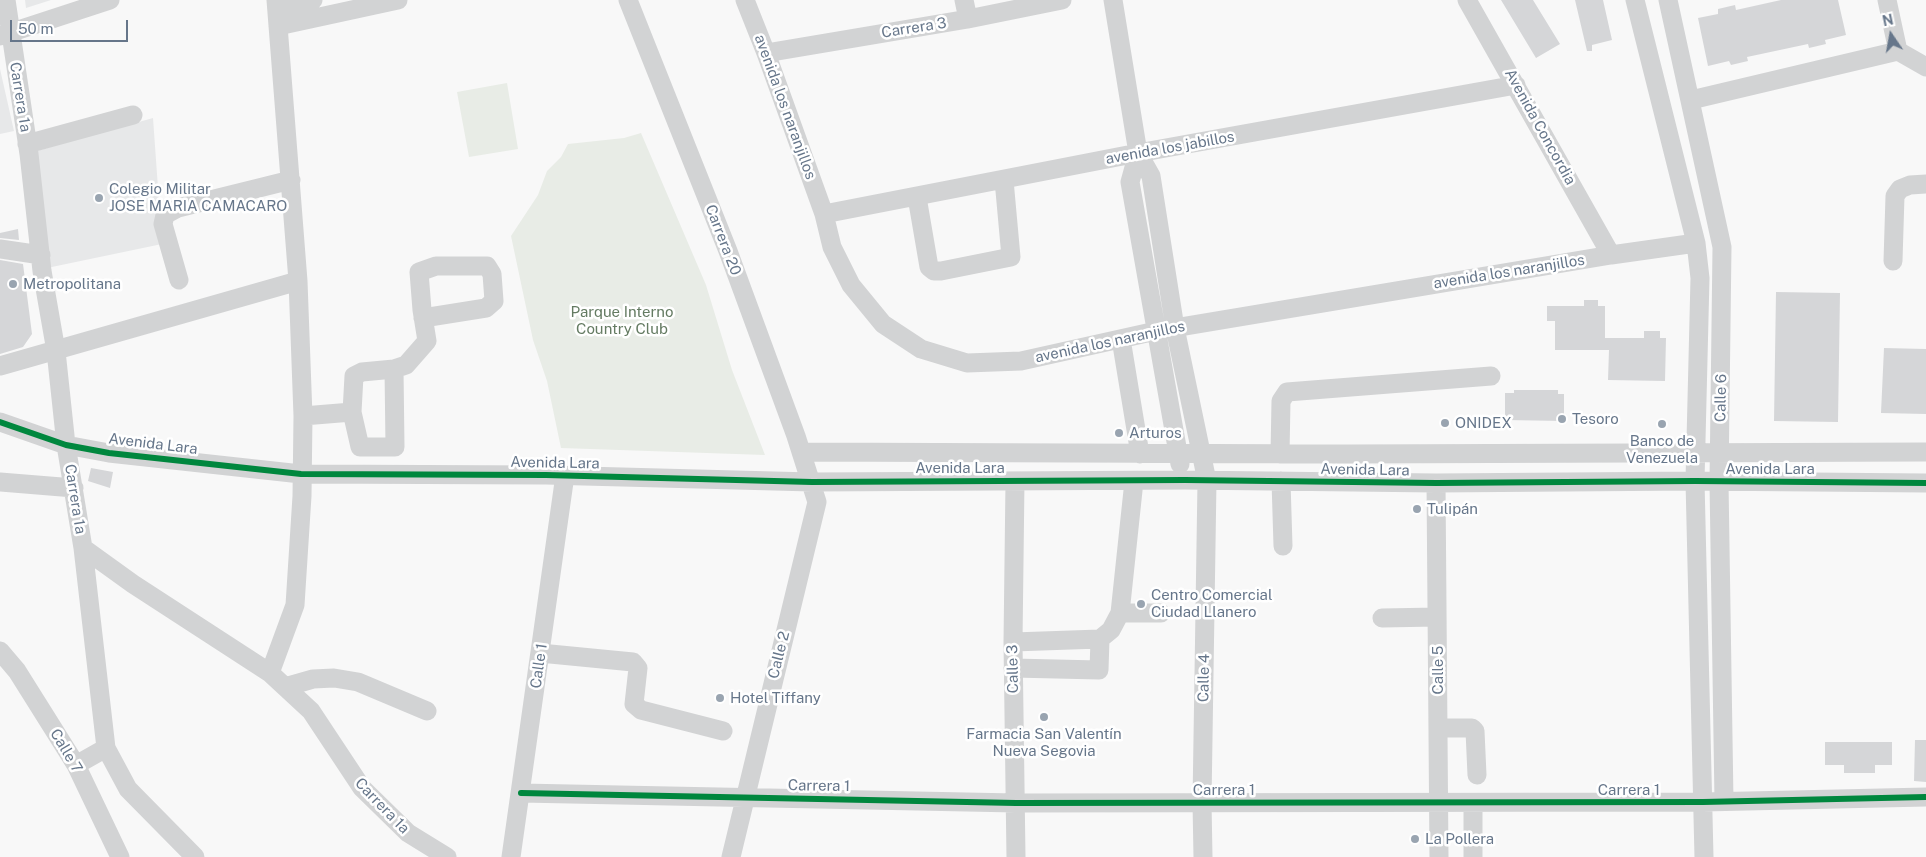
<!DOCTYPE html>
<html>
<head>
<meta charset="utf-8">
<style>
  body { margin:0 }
  #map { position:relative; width:1926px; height:857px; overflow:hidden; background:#f8f8f8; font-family:"Public Sans",sans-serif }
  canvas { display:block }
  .north { position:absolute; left:1866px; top:10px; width:50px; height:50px; -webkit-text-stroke:4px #fff; paint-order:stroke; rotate:348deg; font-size:14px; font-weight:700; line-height:20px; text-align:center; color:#66768a }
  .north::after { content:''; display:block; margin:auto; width:18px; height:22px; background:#66768a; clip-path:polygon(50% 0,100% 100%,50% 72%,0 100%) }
  .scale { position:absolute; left:10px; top:20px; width:118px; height:22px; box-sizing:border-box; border:2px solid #66768a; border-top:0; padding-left:6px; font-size:15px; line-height:18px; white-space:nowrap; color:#66768a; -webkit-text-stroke:4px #fff; paint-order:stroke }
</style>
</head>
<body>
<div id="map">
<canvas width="1926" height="857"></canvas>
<div class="north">N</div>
<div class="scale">50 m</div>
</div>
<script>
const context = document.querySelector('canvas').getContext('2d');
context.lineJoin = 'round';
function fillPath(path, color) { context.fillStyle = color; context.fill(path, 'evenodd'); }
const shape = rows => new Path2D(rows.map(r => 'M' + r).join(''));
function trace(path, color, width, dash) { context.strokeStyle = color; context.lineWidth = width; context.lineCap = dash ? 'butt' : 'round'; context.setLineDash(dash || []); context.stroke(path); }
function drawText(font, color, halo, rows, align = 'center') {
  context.font = font + ' "Public Sans",sans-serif'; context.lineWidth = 5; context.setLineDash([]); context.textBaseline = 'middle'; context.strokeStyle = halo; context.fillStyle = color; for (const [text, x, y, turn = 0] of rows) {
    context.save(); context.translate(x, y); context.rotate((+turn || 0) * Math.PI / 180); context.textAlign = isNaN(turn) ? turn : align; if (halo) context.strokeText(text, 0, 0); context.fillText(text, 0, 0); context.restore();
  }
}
fillPath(shape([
  [25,0,51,0,26,8],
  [0,69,14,131,0,134],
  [153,118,162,244,47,268,33,152]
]), '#e7e8e9');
fillPath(shape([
  [507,83,518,149,469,157,457,92],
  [641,133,706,285,732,370,765,455,561,448,547,381,533,340,511,236,538,195,547,171,561,157,568,144,624,138]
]), '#e8ece6');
fillPath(shape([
  [1501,0,1533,0,1560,44,1536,58],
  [1575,0,1603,0,1612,40,1592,45,1592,51,1587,51],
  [1781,0,1838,0,1846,35,1825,40,1826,44,1809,48,1808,44,1747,57,1748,61,1731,65,1729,61,1708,66,1698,18,1718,14,1718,9,1735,5,1736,10],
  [18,229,19,240,0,238,0,233],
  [0,260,23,264,32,334,23,347,0,354],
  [1776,292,1840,293,1838,422,1774,421],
  [1584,300,1598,300,1598,306,1605,306,1605,338,1644,338,1644,331,1660,331,1660,338,1666,338,1665,381,1608,380,1609,350,1555,350,1555,321,1547,321,1547,306,1584,306],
  [1884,348,1926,349,1926,414,1881,413],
  [1514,390,1558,390,1558,394,1564,394,1564,421,1505,420,1505,393,1514,393],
  [91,468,113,472,110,488,88,481],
  [1915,740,1926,740,1926,782,1914,781],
  [1825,742,1892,742,1892,765,1875,765,1875,773,1844,773,1844,765,1825,765]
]), '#d5d6d8');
trace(shape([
  [6,0,29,154,42,271,56,351,66,445,83,548,133,584,270,673,311,711,362,788,408,833,447,857],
  [628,0,728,251,796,436,817,502,731,857],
  [745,0,766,53,824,214,832,247,851,285,883,324,921,349,967,363,1021,361,1156,331,1611,255,1696,243],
  [964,0,968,19],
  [1113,0,1138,153,1151,176,1175,328,1207,481,1202,802,1203,857],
  [1467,0,1611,255],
  [1635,0,1696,243,1700,278,1695,481,1704,857],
  [1668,0,1722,247,1719,482,1724,801],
  [1887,0,1898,51],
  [277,12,313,0],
  [278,26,398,0],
  [0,36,110,0],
  [766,53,968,19,1062,0],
  [1691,100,1898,51,1926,67],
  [27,144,133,115],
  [1138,153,1130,182,1180,464],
  [917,197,929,267,934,271,941,271,1011,257,1004,180],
  [824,214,1138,153,1516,85],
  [0,249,41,255],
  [1893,261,1895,196,1900,189,1910,185,1926,184],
  [179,280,163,224,165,215,178,208,291,180],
  [1121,339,1140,454],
  [0,366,298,281],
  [352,412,360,447,395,447,394,369],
  [303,416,352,412,354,376,362,372,394,369,406,365,427,341,422,310,419,272,436,266,487,266,492,274,494,301,486,308,423,318],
  [0,422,66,445,109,453,301,474,546,475,812,482,1185,480,1436,483,1695,481,1926,483],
  [801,452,1348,454,1926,452],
  [1280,454,1281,401,1287,392,1491,376],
  [1015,481,1013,642,1016,857],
  [1281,481,1283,546],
  [0,482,74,488],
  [1436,483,1439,857],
  [83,548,106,748],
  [1120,613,1161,613],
  [1382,618,1437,617],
  [1013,642,1100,639,1111,630,1120,613,1134,481],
  [0,651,17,671,76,765,120,857],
  [540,653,633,662,638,668,634,704,641,710,723,731],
  [1013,668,1099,670,1100,639],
  [270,673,295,605,302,496,303,416,298,281,276,0],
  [285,687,313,679,334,678,358,682,427,711],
  [1438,728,1472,728,1475,731,1477,775],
  [76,765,106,748,128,789,195,857],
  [521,793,1016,803,1703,802,1926,797],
  [1473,803,1473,857],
  [511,857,565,475]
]), '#d2d3d4', 19);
trace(shape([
  [0,422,66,445,109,453,301,474,546,475,812,482,1185,480,1436,483,1695,481,1926,483],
  [521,793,1016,803,1703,802,1926,797]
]), '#00873e', 6);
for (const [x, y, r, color] of [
  [99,198,5,"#99a4b0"],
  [13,284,5,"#99a4b0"],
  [1562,419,5,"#99a4b0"],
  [1445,423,5,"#99a4b0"],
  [1662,424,5,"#99a4b0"],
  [1119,433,5,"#99a4b0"],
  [1417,509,5,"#99a4b0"],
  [1141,604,5,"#99a4b0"],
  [720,698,5,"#99a4b0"],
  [1044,717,5,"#99a4b0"],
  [1415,839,5,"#99a4b0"]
]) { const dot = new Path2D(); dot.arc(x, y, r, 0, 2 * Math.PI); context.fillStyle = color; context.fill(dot); trace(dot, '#fff', 2); }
drawText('15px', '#66768a', '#fff', [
  ["Carrera 3",914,28,-9],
  ["Carrera 1a",20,97,81],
  ["avenida los naranjillos",785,107,70],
  ["Avenida Concordia",1540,127,61],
  ["avenida los jabillos",1170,148,-10],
  ["Carrera 20",723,240,69],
  ["avenida los naranjillos",1509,272,-9],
  ["avenida los naranjillos",1110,342,-12],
  ["Calle 6",1721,398,-89],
  ["Avenida Lara",153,444,7],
  ["Avenida Lara",555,463,1],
  ["Avenida Lara",960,468],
  ["Avenida Lara",1770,469],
  ["Avenida Lara",1365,470,1],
  ["Carrera 1a",75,499,81],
  ["Calle 2",779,655,-76],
  ["Calle 1",539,666,-82],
  ["Calle 3",1013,669,-91],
  ["Calle 5",1438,670,-90],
  ["Calle 4",1204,678,-89],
  ["Calle 7",66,751,59],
  ["Carrera 1",819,786,1],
  ["Carrera 1",1224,790],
  ["Carrera 1",1629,790],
  ["Carrera 1a",382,806,46]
]);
drawText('15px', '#66768a', '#fff', [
  ["Colegio Militar",109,189],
  ["JOSE MARIA CAMACARO",109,206],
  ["Metropolitana",23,284],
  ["Tesoro",1572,419],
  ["ONIDEX",1455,423],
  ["Arturos",1129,433],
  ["Banco de",1662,441,"center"],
  ["Venezuela",1662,458,"center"],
  ["Tulipán",1427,509],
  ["Centro Comercial",1151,595],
  ["Ciudad Llanero",1151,612],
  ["Hotel Tiffany",730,698],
  ["Farmacia San Valentín",1044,734,"center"],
  ["Nueva Segovia",1044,751,"center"],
  ["La Pollera",1425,839]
], 'left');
drawText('15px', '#647b62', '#fff', [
  ["Parque Interno",622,312],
  ["Country Club",622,329]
]);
</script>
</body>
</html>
